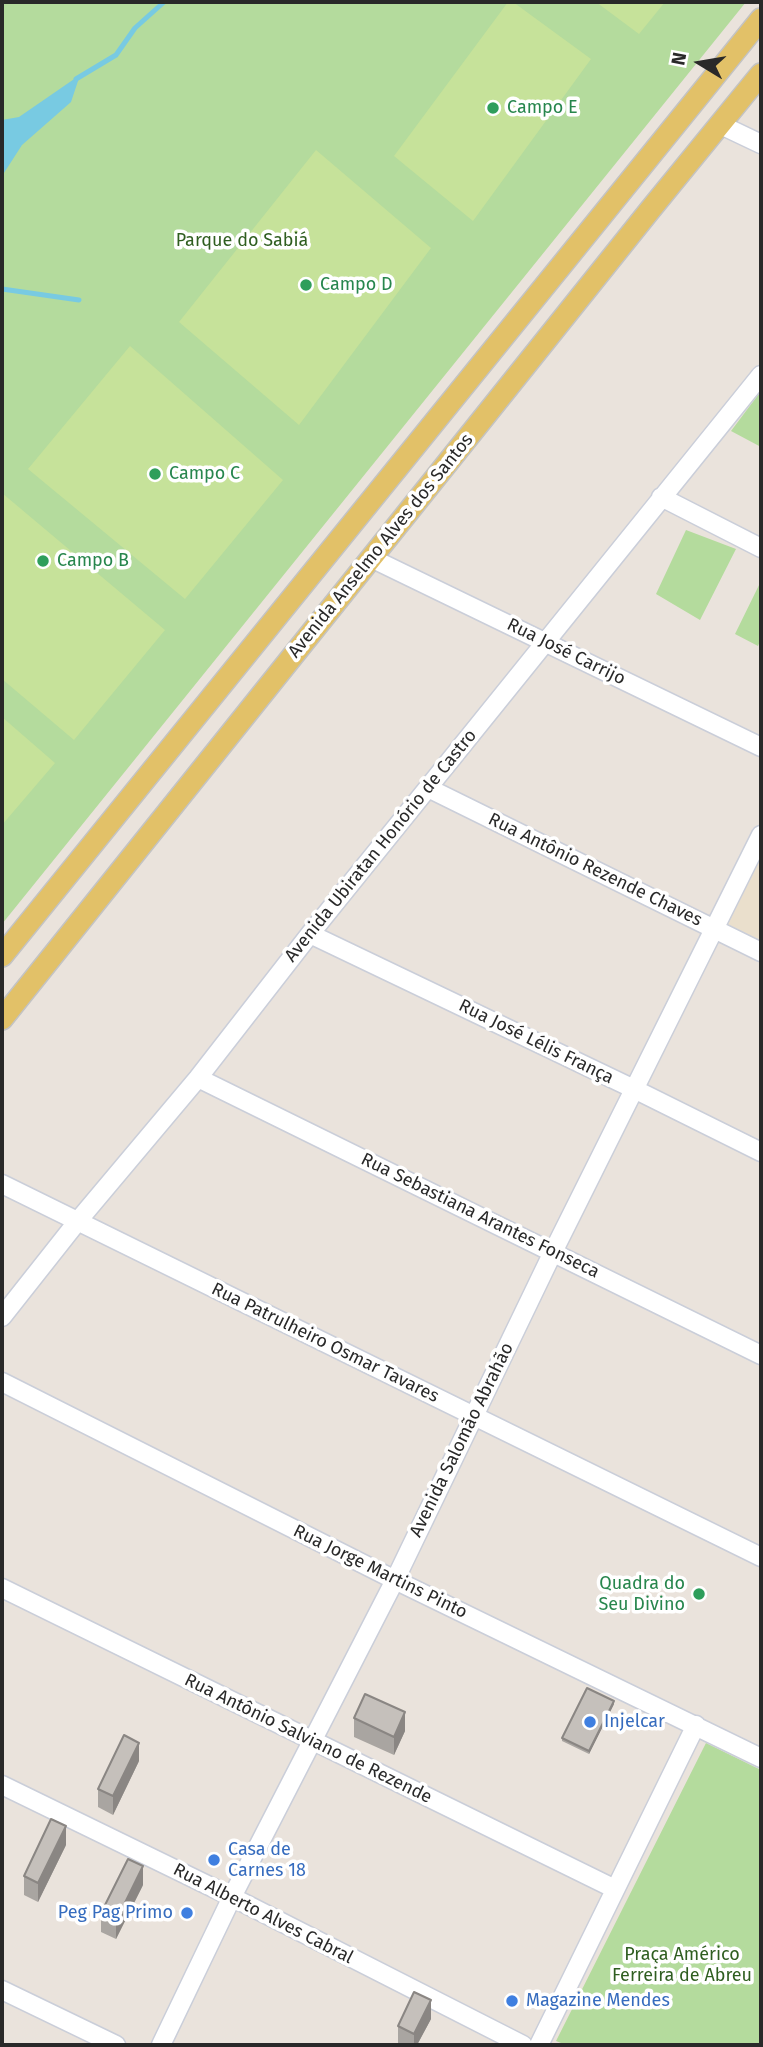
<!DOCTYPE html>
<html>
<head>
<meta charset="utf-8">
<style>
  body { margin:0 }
  #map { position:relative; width:763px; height:2047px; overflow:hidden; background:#eae3dc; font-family:"Fira Sans",sans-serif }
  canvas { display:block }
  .frame { position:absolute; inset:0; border:4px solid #292929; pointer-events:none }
  .north { position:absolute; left:665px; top:28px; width:70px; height:70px; -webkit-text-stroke:5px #fff; paint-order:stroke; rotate:281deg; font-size:19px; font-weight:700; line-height:28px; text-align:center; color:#292929 }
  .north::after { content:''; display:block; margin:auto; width:24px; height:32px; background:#292929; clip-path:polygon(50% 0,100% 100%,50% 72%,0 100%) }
</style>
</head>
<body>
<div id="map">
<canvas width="763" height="2047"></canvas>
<div class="frame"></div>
<div class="north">N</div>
</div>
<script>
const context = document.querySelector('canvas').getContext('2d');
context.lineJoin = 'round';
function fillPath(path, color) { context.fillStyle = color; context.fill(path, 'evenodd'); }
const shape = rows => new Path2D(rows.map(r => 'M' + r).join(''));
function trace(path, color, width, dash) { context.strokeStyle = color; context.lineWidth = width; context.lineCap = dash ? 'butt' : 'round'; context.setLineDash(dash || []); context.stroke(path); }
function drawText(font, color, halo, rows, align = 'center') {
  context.font = font + ' "Fira Sans",sans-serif'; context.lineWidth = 7; context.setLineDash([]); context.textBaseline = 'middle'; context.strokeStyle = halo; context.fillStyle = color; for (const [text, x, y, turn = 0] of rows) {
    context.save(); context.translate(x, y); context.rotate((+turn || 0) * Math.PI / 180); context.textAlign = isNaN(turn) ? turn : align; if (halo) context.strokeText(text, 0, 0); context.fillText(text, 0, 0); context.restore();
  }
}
fillPath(shape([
  [761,832,761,951,714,927]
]), '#eadfcc');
fillPath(shape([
  [2,2,746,2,2,924],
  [761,391,761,447,731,431],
  [686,530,736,549,700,620,656,594],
  [761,581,761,639,758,646,735,634],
  [706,1743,761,1770,761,2045,566,2045,556,2041]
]), '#b4db9d');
fillPath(shape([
  [508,2,513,2,591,59,473,221,394,156],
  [596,2,665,2,639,34],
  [316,150,431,248,299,425,179,322],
  [130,346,283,480,185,599,28,469],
  [2,493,165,630,74,740,2,679],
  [2,717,55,763,2,825]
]), '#c6e29a');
fillPath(shape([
  [80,75,71,102,22,145,2,176,2,120,19,117]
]), '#78cae2');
trace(shape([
  [76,79,116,55,135,28,164,2],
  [2,289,79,300]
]), '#78cae2', 5);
const minor = shape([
  [721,125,761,144],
  [661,497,761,548],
  [371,558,761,747],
  [428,788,761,952],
  [310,934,634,1089,761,1152],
  [198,1078,761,1355],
  [2,1184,761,1557],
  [2,1317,77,1222,198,1078,310,934,761,375],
  [2,1382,395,1580,761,1758],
  [2,1588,615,1889],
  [2,1785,232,1897,523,2045],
  [2,1990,116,2045],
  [161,2045,232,1897,395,1580,553,1252,761,835],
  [539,2045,696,1725]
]);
const major = shape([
  [2,956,761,19],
  [2,1019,650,210,761,74]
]);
trace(minor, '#caced9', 21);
trace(major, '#c3c3c3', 24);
trace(minor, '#fff', 18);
trace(major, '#e2c168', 21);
fillPath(shape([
  [614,1704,589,1754,562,1741,562,1738],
  [354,1718,405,1731,394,1755,354,1737],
  [139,1761,113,1815,98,1807,98,1789],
  [66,1845,38,1902,24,1895,24,1876],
  [143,1885,116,1939,101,1932,101,1913],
  [431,2019,417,2045,398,2044,398,2026]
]), '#a9a5a1');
fillPath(shape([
  [614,1701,614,1704,589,1754,589,1751],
  [405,1712,405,1731,394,1755,394,1737],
  [139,1743,139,1761,113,1815,113,1796],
  [66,1826,66,1845,38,1902,38,1883],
  [143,1866,143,1885,116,1939,116,1921],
  [431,2000,431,2019,417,2045,414,2045,414,2034]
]), '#8a8683');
const building = shape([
  [587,1688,614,1701,589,1751,562,1738,587,1688],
  [365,1694,405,1712,394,1737,354,1718,365,1694],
  [124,1735,139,1743,113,1796,98,1789,124,1735],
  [51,1819,66,1826,38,1883,24,1876,51,1819],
  [128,1859,143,1866,116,1921,101,1913,128,1859],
  [414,1992,431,2000,414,2034,398,2026,414,1992]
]);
fillPath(building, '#c5c0bb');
trace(building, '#8a8683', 2);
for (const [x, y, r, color] of [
  [493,108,7,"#2e9e5b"],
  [306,285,7,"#2e9e5b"],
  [155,474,7,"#2e9e5b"],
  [43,561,7,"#2e9e5b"],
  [699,1594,7,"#2e9e5b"],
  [590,1722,7,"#3f7fe0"],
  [214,1860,7,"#3f7fe0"],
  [187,1913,7,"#3f7fe0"],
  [512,2001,7,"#3f7fe0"]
]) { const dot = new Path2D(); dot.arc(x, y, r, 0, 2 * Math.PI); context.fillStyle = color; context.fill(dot); trace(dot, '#fff', 2.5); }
drawText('18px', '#27864d', '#fff', [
  ["Campo E",507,108],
  ["Campo D",320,285],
  ["Campo C",169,474],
  ["Campo B",57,561],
  ["Quadra do",685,1584,"right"],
  ["Seu Divino",685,1605,"right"]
], 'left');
drawText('18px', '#2f5e20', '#fff', [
  ["Parque do Sabiá",242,241],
  ["Praça Américo",682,1955],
  ["Ferreira de Abreu",682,1976]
]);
drawText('18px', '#292929', '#fff', [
  ["Avenida Anselmo Alves dos Santos",381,546,-51],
  ["Rua José Carrijo",566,652,26],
  ["Avenida Ubiratan Honório de Castro",381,846,-51],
  ["Rua Antônio Rezende Chaves",595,870,26],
  ["Rua José Lélis França",536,1042,26],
  ["Rua Sebastiana Arantes Fonseca",480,1216,26],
  ["Rua Patrulheiro Osmar Tavares",325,1343,26],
  ["Avenida Salomão Abrahão",462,1440,-64],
  ["Rua Jorge Martins Pinto",380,1572,26],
  ["Rua Antônio Salviano de Rezende",308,1739,26],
  ["Rua Alberto Alves Cabral",263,1914,27]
]);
drawText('18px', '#366cbe', '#fff', [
  ["Injelcar",604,1722],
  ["Casa de",228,1850],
  ["Carnes 18",228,1871],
  ["Peg Pag Primo",173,1913,"right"],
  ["Magazine Mendes",526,2001]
], 'left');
</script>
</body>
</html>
